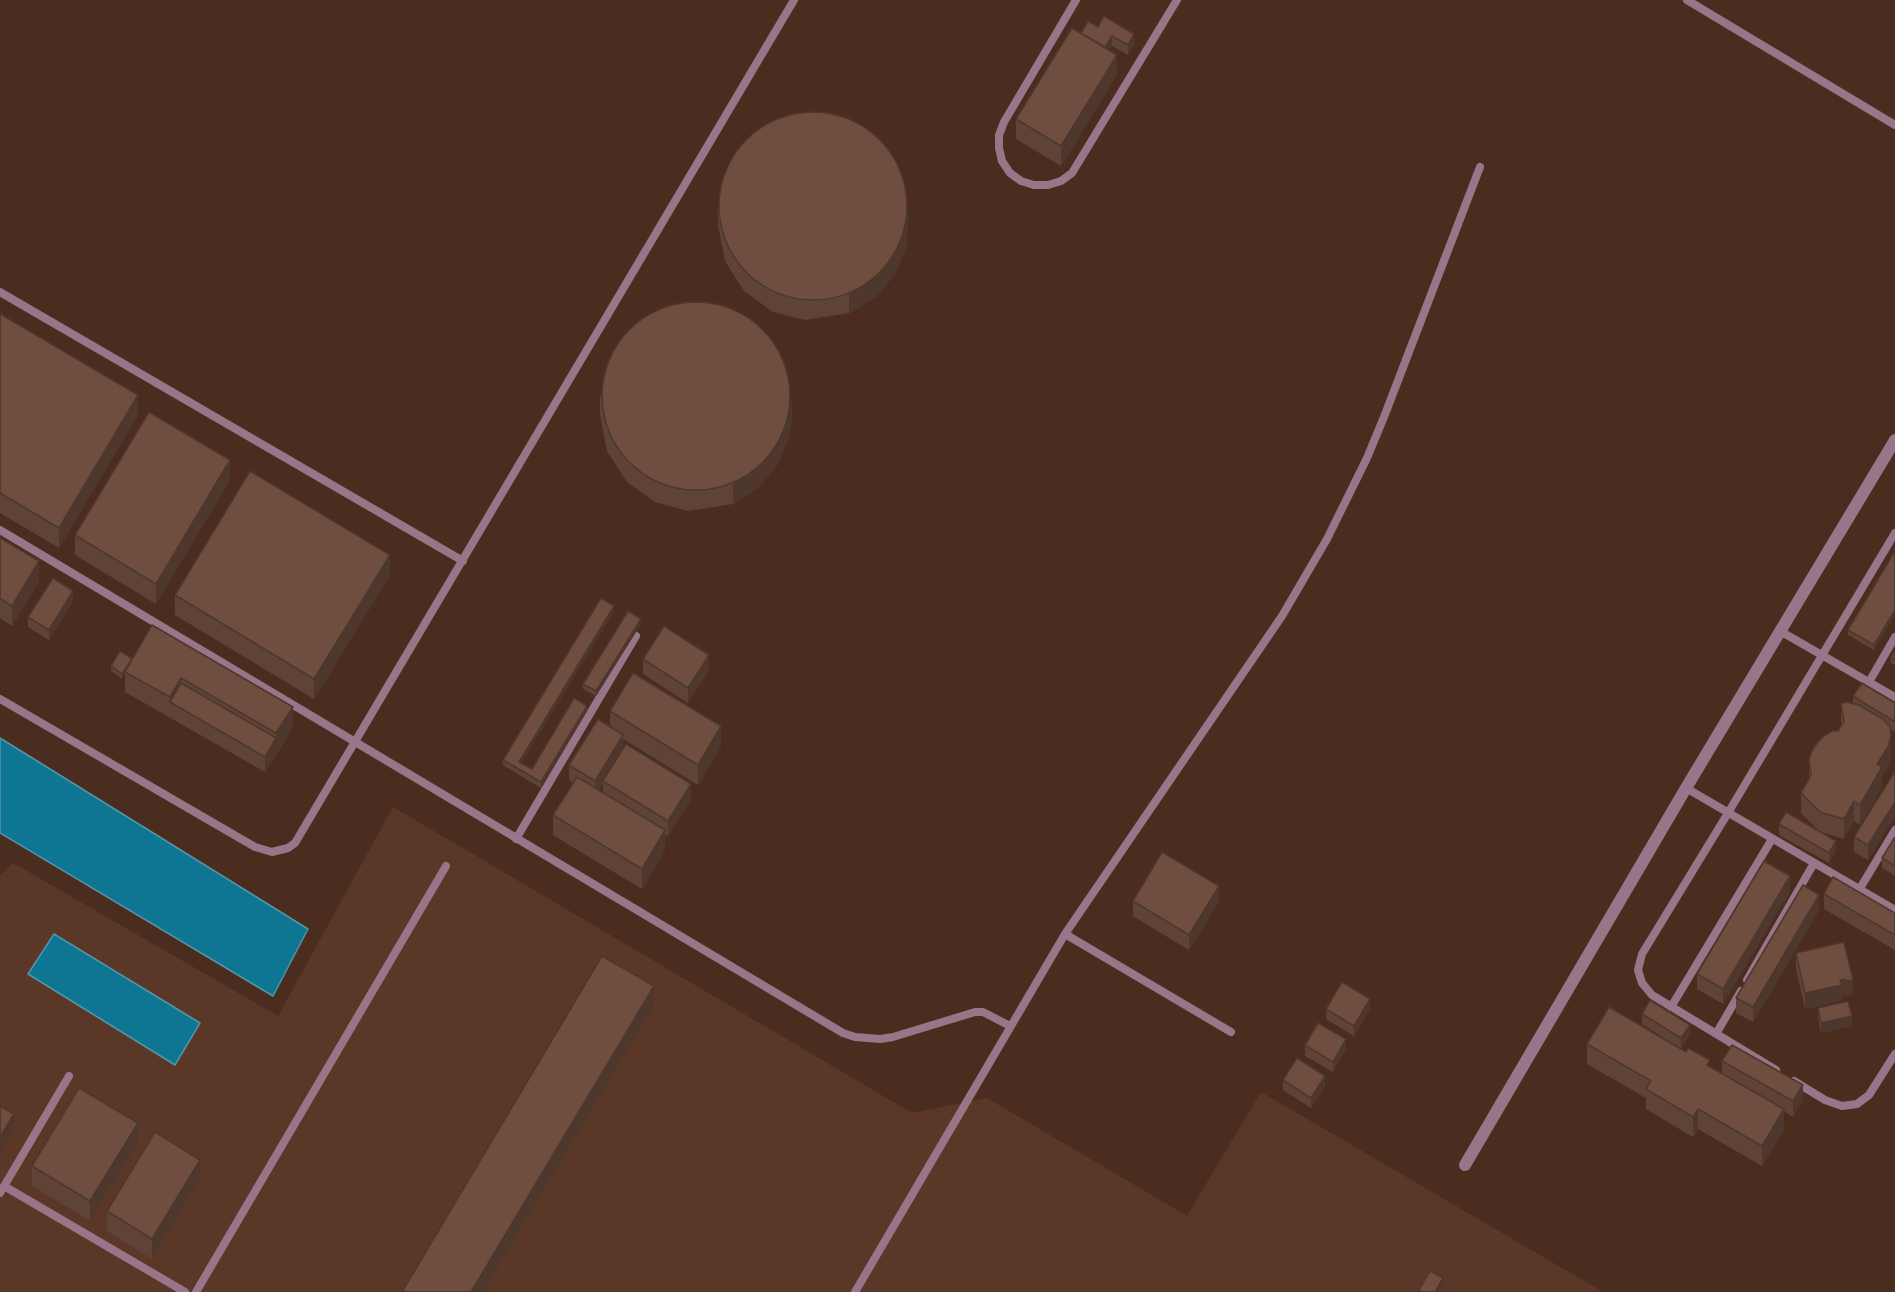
<!DOCTYPE html>
<html>
<head>
<meta charset="utf-8">
<style>
  body { margin:0 }
  canvas { display:block; background:#4b2d1f }
</style>
</head>
<body>
<canvas width="1895" height="1292"></canvas>
<script>
const context = document.querySelector('canvas').getContext('2d');
context.lineJoin = 'round';
function fillPath(path, color) { context.fillStyle = color; context.fill(path, 'evenodd'); }
const shape = rows => new Path2D(rows.map(r => 'M' + r).join(''));
function trace(path, color, width, dash) { context.strokeStyle = color; context.lineWidth = width; context.lineCap = dash ? 'butt' : 'round'; context.setLineDash(dash || []); context.stroke(path); }
fillPath(shape([
  [393,807,912,1113,987,1098,1187,1216,1261,1092,1603,1292,0,1292,0,875,13,863,278,1016]
]), '#5b3727');
const water = shape([
  [0,738,308,929,273,996,0,833,0,738],
  [54,934,200,1023,175,1065,28,974,54,934]
]);
fillPath(water, '#0e7593');
trace(water, '#5395a7', 1.5);
trace(shape([
  [1076,0,1004,122,999,135,999,148,1002,161,1010,173,1021,181,1034,185,1048,185,1061,181,1072,173,1177,0],
  [1687,0,1895,125],
  [0,292,463,561],
  [0,530,843,1033,855,1037,880,1039,893,1037,975,1012,983,1012,1010,1026],
  [1780,631,1895,697],
  [1869,682,1895,637],
  [0,699,255,847,272,852,288,848,295,843,794,0],
  [1686,788,1895,910],
  [516,839,636,636],
  [1859,890,1895,830],
  [1065,934,1231,1032],
  [1747,980,1814,863],
  [1671,1007,1772,839],
  [1716,1034,1741,991],
  [1776,1070,1652,995,1642,983,1638,970,1642,954,1728,813,1895,533],
  [1794,1081,1825,1100,1842,1106,1857,1104,1869,1095,1895,1054],
  [4,1186,185,1292],
  [0,1193,69,1076],
  [196,1292,446,866],
  [855,1292,1065,934,1282,616,1327,539,1367,458,1384,417,1480,167]
]), '#997589', 8);
trace(shape([
  [1465,1165,1686,788,1895,440]
]), '#997589', 12);
fillPath(shape([
  [1098,27,1134,44,1128,55,1112,46,1109,50,1117,75,1061,166,1016,139,1016,119,1081,33],
  [718,205,908,229,906,247,895,274,876,297,849,313,805,320,773,312,744,291,725,261,718,225],
  [0,314,138,415,59,548,0,513],
  [600,395,792,419,789,437,778,464,759,487,733,504,688,511,655,502,627,482,607,451,600,415],
  [230,480,156,604,75,555,75,535],
  [0,538,39,581,12,626,0,618],
  [1895,551,1874,650,1848,635,1848,630],
  [390,575,314,699,175,615,175,595],
  [73,601,49,640,28,627,28,617],
  [614,611,521,763,532,769,587,711,541,788,503,765,503,760],
  [641,624,596,696,583,689,583,684],
  [152,625,293,727,265,772,125,692,125,674,122,679,111,671,111,666,132,660],
  [1895,651,1895,665,1891,663,1891,657],
  [643,659,709,670,688,703,643,674],
  [1853,696,1895,703,1895,732,1890,729,1891,756,1888,767,1882,776,1882,787,1860,825,1854,821,1844,839,1821,832,1836,851,1829,863,1779,835,1779,824,1819,831,1801,813,1801,793,1809,778,1809,759,1838,731,1841,726,1841,704,1853,704],
  [610,711,721,746,698,785,623,739,623,748,691,799,668,836,665,835,665,850,642,889,553,835,553,815,573,783,569,780,569,765,610,726],
  [603,783,603,793,599,790],
  [1895,771,1868,860,1854,852,1854,837],
  [1895,837,1895,876,1882,868,1882,858],
  [1790,891,1723,1004,1697,989,1697,974],
  [1824,894,1895,913,1895,950,1824,909],
  [1133,901,1219,901,1189,950,1133,916],
  [1819,910,1753,1022,1736,1013,1736,998],
  [1844,942,1853,995,1846,996,1846,994,1842,995,1842,1000,1805,1009,1796,968,1796,953],
  [1818,1008,1852,1026,1821,1033,1818,1018],
  [1326,1009,1370,1009,1354,1036,1326,1019],
  [1642,1014,1690,1035,1681,1049,1642,1024],
  [1587,1044,1710,1066,1722,1073,1722,1061,1803,1100,1793,1117,1784,1111,1784,1129,1762,1166,1698,1129,1693,1137,1646,1109,1646,1098,1587,1064],
  [1305,1045,1346,1049,1333,1072,1305,1056],
  [1283,1080,1325,1086,1311,1108,1283,1090],
  [138,1143,90,1221,32,1186,32,1166],
  [200,1180,152,1259,107,1231,107,1211]
]), '#5f4337');
fillPath(shape([
  [1134,34,1134,44,1128,55,1128,45],
  [1112,36,1112,46,1100,65,1100,54],
  [1117,55,1117,75,1061,166,1061,146],
  [908,209,908,229,906,247,895,274,876,297,849,313,849,293],
  [138,395,138,415,59,548,59,528],
  [792,399,792,419,789,437,778,464,759,487,733,504,733,484],
  [230,460,230,480,156,604,156,584],
  [390,555,390,575,314,699,314,679],
  [39,561,39,581,12,626,12,606],
  [73,591,73,601,49,640,49,630],
  [614,606,614,611,519,767,519,762],
  [1895,610,1895,615,1874,650,1874,645],
  [641,619,641,624,596,696,596,691],
  [709,655,709,670,688,703,688,688],
  [132,659,125,672,125,674,122,679,122,674],
  [181,678,181,698,170,702,170,717,170,697],
  [587,706,587,711,541,788,541,782],
  [293,707,293,727,276,753,276,733],
  [721,726,721,746,698,785,698,765],
  [623,735,623,750,603,781,603,783,595,796,595,781],
  [1891,736,1891,756,1888,767,1882,776,1882,787,1860,825,1860,805,1877,764],
  [276,738,276,753,265,772,265,757],
  [691,784,691,799,668,836,668,821],
  [1854,801,1854,821,1844,839,1844,819],
  [1895,802,1895,817,1868,860,1868,845],
  [665,830,665,850,642,889,642,869],
  [1836,841,1836,851,1829,863,1829,853],
  [1790,876,1790,891,1723,1004,1723,989],
  [1219,886,1219,901,1189,950,1189,935],
  [1819,895,1819,910,1753,1022,1753,1007],
  [1846,979,1846,994,1842,995,1842,1000,1805,1009,1805,993],
  [1853,980,1853,995,1846,996,1846,981],
  [654,986,654,1006,483,1292,471,1292],
  [1370,999,1370,1009,1354,1036,1354,1026],
  [1852,1016,1852,1026,1821,1033,1821,1023],
  [1690,1025,1690,1035,1681,1049,1681,1038],
  [1346,1039,1346,1049,1333,1072,1333,1062],
  [1325,1076,1325,1086,1311,1108,1311,1098],
  [1803,1085,1803,1100,1793,1117,1793,1101],
  [1698,1109,1698,1129,1693,1137,1693,1117],
  [1784,1109,1784,1129,1762,1166,1762,1146],
  [14,1114,14,1129,0,1152,0,1137],
  [138,1123,138,1143,90,1221,90,1201],
  [200,1160,200,1180,152,1259,152,1239],
  [1443,1278,1443,1289,1441,1292,1435,1292]
]), '#4e372d');
const building = shape([
  [1104,16,1134,34,1128,45,1112,36,1105,47,1081,33,1088,21,1098,27,1104,16],
  [1072,28,1117,55,1061,146,1016,119,1072,28],
  '719 206a94 94 0 1 1 188 0a94 94 0 1 1-188 0Z',
  '602 396a94 94 0 1 1 188 0a94 94 0 1 1-188 0Z',
  [0,314,138,395,59,528,0,493,0,314],
  [149,412,230,460,156,584,75,535,149,412],
  [250,471,390,555,314,679,175,595,250,471],
  [0,538,39,561,12,606,0,598,0,538],
  [1895,551,1895,610,1874,645,1848,630,1895,551],
  [53,578,73,591,49,630,28,617,53,578],
  [601,598,614,606,519,762,532,769,574,698,587,706,541,782,503,760,601,598],
  [628,611,641,619,596,691,583,684,628,611],
  [152,625,293,707,276,733,181,678,170,697,125,672,152,625],
  [664,626,709,655,688,688,643,659,664,626],
  [120,651,132,659,122,674,111,666,120,651],
  [1895,651,1895,660,1891,657,1895,651],
  [633,673,721,726,698,765,610,711,633,673],
  [181,683,276,738,265,757,170,702,181,683],
  [1862,683,1895,703,1895,722,1853,696,1862,683],
  [1847,702,1859,705,1883,719,1890,727,1891,736,1888,747,1877,764,1882,767,1860,805,1854,801,1844,819,1820,812,1801,793,1811,775,1809,759,1812,751,1817,743,1823,737,1832,731,1838,731,1844,721,1841,704,1847,702],
  [598,719,623,735,595,781,569,765,598,719],
  [626,744,691,784,668,821,603,781,626,744],
  [1895,771,1895,802,1868,845,1854,837,1895,771],
  [577,777,665,830,642,869,553,815,577,777],
  [1786,812,1836,841,1829,853,1779,824,1786,812],
  [1895,837,1895,866,1882,858,1895,837],
  [1162,852,1219,886,1189,935,1133,901,1162,852],
  [1764,861,1790,876,1723,989,1697,974,1764,861],
  [1833,877,1895,913,1895,935,1824,894,1833,877],
  [1803,885,1819,895,1753,1007,1736,998,1803,885],
  [1844,942,1853,980,1846,981,1846,979,1840,980,1842,985,1805,993,1796,953,1844,942],
  [602,956,654,986,471,1292,402,1292,602,956],
  [1342,982,1370,999,1354,1026,1326,1009,1342,982],
  [1650,1000,1690,1025,1681,1038,1642,1014,1650,1000],
  [1848,1001,1852,1016,1821,1023,1818,1008,1848,1001],
  [1609,1007,1686,1052,1688,1048,1710,1060,1707,1065,1784,1109,1762,1146,1698,1109,1693,1117,1646,1089,1651,1081,1587,1044,1609,1007],
  [1318,1023,1346,1039,1333,1062,1305,1045,1318,1023],
  [1732,1045,1803,1085,1793,1101,1722,1061,1732,1045],
  [1297,1058,1325,1076,1311,1098,1283,1080,1297,1058],
  [79,1088,138,1123,90,1201,32,1166,79,1088],
  [0,1106,14,1114,0,1137,0,1106],
  [155,1132,200,1160,152,1239,107,1211,155,1132],
  [1430,1271,1443,1278,1435,1292,1418,1292,1430,1271]
]);
fillPath(building, '#6f4e40');
trace(building, '#4e372d', 1.5);
</script>
</body>
</html>
